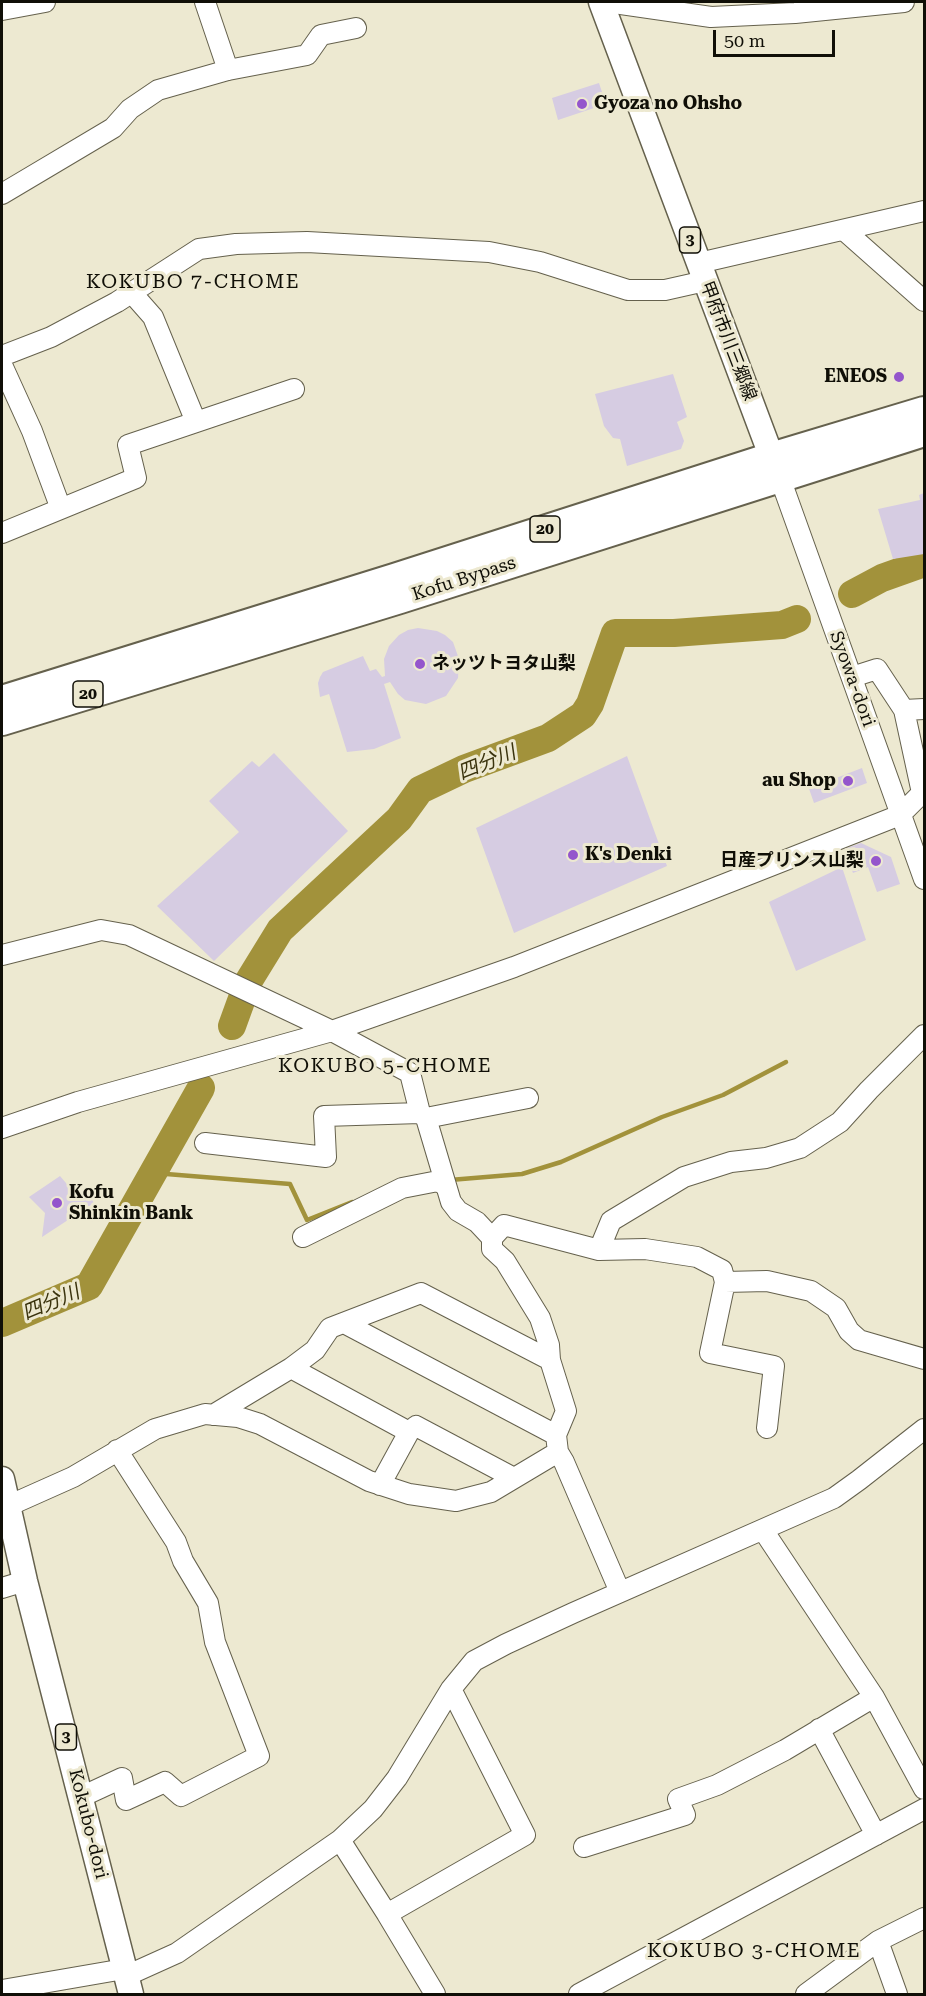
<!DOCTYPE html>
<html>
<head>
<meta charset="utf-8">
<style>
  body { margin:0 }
  #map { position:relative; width:926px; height:1996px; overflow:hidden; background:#ede9d1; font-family:"Roboto Serif",serif }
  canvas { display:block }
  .frame { position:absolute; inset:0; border:3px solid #100f07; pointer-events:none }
  .scale { position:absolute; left:713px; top:30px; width:122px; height:27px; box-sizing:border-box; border:3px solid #100f07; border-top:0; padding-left:8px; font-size:18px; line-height:21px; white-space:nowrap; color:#100f07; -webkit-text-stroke:4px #ede9d1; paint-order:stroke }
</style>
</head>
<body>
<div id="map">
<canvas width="926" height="1996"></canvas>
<div class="frame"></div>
<div class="scale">50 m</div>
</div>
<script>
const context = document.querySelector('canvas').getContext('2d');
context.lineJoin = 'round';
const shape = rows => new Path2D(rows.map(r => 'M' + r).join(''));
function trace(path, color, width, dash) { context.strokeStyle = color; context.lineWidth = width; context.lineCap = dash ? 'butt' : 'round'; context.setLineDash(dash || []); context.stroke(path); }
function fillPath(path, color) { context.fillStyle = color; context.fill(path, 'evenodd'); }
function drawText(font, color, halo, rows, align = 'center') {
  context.font = font + ' "Roboto Serif","Noto Sans JP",serif'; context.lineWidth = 6; context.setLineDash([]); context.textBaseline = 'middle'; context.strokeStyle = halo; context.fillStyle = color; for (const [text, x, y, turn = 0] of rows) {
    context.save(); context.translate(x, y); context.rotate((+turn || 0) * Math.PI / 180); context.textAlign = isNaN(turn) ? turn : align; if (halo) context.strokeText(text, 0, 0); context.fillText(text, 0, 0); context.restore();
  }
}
trace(shape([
  [154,1173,290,1184,307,1220,352,1202],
  [450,1180,522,1174,561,1162,662,1117,723,1095,786,1062]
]), '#a2923b', 4.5);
trace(shape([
  [852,594,882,578,924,563],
  [232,1026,248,982,280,930,399,819,420,790,464,769,548,738,583,715,590,704,615,633,674,633,782,625,797,619],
  [2,1323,89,1286,201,1088]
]), '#a2923b', 28);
fillPath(shape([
  [599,83,606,104,558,120,552,98],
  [673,374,687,417,677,422,684,441,681,449,627,466,620,439,613,438,604,426,595,394],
  [924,493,924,554,893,559,878,509,920,500,919,495],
  [418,628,437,631,445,635,453,642,459,659,458,678,446,696,426,704,405,700,398,694,390,682,384,684,401,738,374,749,347,752,329,694,320,697,318,683,320,677,323,672,363,656,370,671,376,669,382,677,385,676,384,659,389,646,399,635,408,630],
  [274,753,348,831,214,961,157,906,239,832,209,801,252,761,259,767],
  [627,756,667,866,514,933,476,828],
  [862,768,867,783,814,803,807,783,829,773,831,780],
  [861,843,891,857,900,884,877,892,868,867,853,873,844,849],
  [842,867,866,940,796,971,769,902],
  [60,1176,77,1196,86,1190,94,1203,42,1237,45,1213,29,1197]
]), '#d6cce2');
const minor = shape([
  [205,2,228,70],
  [607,2,711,17,795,13,904,2],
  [2,10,45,2],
  [2,194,113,128,130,109,158,90,228,70,307,55,321,35,356,28],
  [845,231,924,301],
  [699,263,924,211],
  [131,292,153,317,196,422],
  [2,356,51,337,117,302,199,249,236,244,307,242,489,252,540,262,628,290,665,290,705,281],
  [2,365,32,431,61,509],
  [780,478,924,879],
  [2,533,136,478,128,445,294,389],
  [904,710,924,709],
  [2,955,101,930,129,935,332,1031,410,1073,420,1113,426,1118,451,1202,458,1211,477,1222,492,1238,492,1249,505,1261,540,1318,549,1345,550,1360,566,1411,556,1435,558,1452,564,1462,620,1592],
  [426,1118,528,1098],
  [2,1128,78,1102,332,1031,514,967,900,815,922,793,904,710,877,669,852,677],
  [205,1143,326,1157,324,1116,420,1113],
  [303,1237,402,1188,438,1181,446,1186],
  [492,1238,504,1225,599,1250,645,1249,697,1257,722,1270,725,1282,710,1353,774,1366,767,1428],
  [599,1250,611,1221,684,1177,731,1162,766,1158,800,1148,840,1122,869,1090,924,1035],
  [725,1282,767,1281,811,1291,836,1308,849,1331,859,1340,924,1359],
  [344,1323,556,1435],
  [291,1368,409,1432,416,1426,514,1478],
  [213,1415,291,1368,315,1350,330,1328,421,1293,550,1360],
  [380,1485,409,1432],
  [8,1506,73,1477,155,1429,205,1414,238,1417,260,1424,369,1481,409,1494,456,1501,491,1492,558,1452],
  [763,1530,874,1697,924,1789],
  [2,1588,25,1581],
  [819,1729,876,1835],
  [81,1797,122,1778,126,1800,165,1782,181,1796,259,1756,215,1642,208,1603,183,1561,176,1542,117,1450],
  [340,1840,387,1914,435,1994],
  [584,1847,685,1815,678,1799,717,1785,785,1750,874,1697],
  [387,1914,525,1835,451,1689],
  [878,1941,897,1994],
  [126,1976,177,1953,340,1840,373,1809,397,1778,451,1689,474,1661,506,1644,573,1613,834,1498,859,1480,924,1429],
  [2,1990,124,1969],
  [579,1994,924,1809],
  [806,1994,878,1941,924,1918]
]);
const major = shape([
  [601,2,778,474],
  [2,1479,25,1581,131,1994]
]);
const highway = shape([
  [2,700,394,578,771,457,924,411],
  [2,721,400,599,924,432]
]);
trace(minor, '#65614d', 22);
trace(major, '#65614d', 27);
trace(highway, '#65614d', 32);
trace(minor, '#fff', 20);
trace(major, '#fff', 24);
trace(highway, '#fff', 28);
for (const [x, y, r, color] of [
  [582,104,6,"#9456cc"],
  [899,377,6,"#9456cc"],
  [420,664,6,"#9456cc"],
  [848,781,6,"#9456cc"],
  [573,855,6,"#9456cc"],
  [876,861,6,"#9456cc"],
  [57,1203,6,"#9456cc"]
]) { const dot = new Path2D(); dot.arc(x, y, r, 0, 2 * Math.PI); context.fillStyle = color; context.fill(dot); trace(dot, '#ede9d1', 2); }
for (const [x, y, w] of [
  [690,240,21],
  [545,529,30],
  [88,694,30],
  [66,1737,21]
]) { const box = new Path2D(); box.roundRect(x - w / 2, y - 13, w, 26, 4.5); context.fillStyle = '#ede9d1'; context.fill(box); trace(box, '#100f07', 1.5); }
drawText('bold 16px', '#100f07', null, [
  ["3",690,240],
  ["20",545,529],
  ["20",88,694],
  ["3",66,1737]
]);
drawText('bold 18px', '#100f07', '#ede9d1', [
  ["Gyoza no Ohsho",594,104],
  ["ENEOS",887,377,"right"],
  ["ネッツトヨタ山梨",432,664],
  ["au Shop",836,781,"right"],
  ["K's Denki",585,855],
  ["日産プリンス山梨",864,861,"right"],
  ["Kofu",69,1193],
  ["Shinkin Bank",69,1214]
], 'left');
drawText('18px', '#100f07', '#ede9d1', [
  ["甲府市川三郷線",728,341,69],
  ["Kofu Bypass",464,579,-18],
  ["Syowa-dori",852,679,70],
  ["Kokubo-dori",88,1824,76]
]);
context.letterSpacing = '1.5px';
drawText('20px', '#100f07', '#ede9d1', [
  ["KOKUBO 7-CHOME",193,282],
  ["KOKUBO 5-CHOME",385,1066],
  ["KOKUBO 3-CHOME",754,1951]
]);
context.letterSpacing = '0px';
drawText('italic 20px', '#3a330d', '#ede9d1', [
  ["四分川",487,763,-22],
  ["四分川",51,1303,-23]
]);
</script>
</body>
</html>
